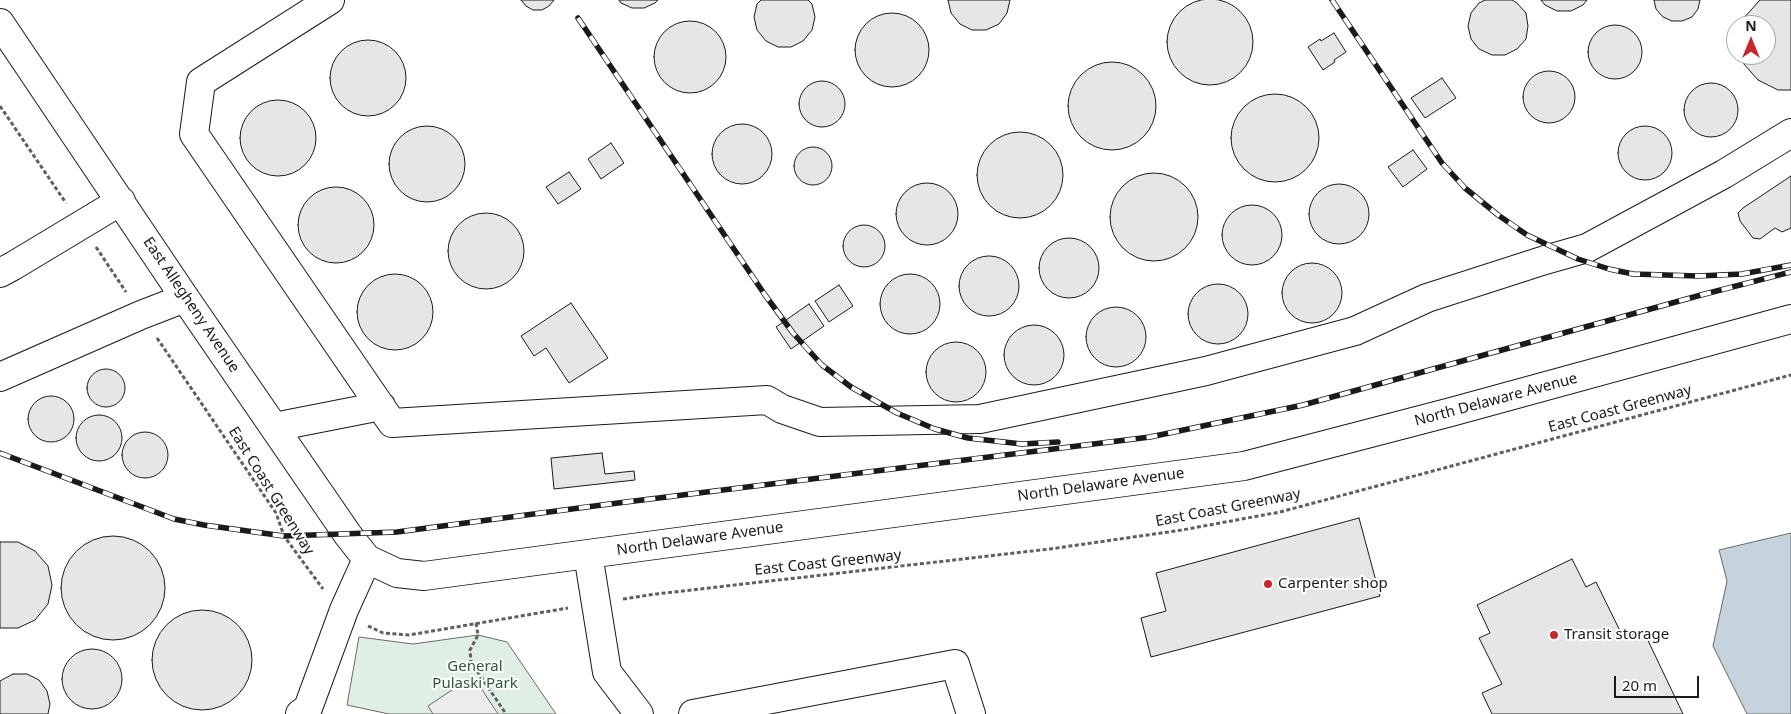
<!DOCTYPE html>
<html>
<head>
<meta charset="utf-8">
<style>
  body { margin:0 }
  #map { position:relative; width:1791px; height:714px; overflow:hidden; background:#fff; font-family:"Noto Sans",sans-serif }
  canvas { display:block }
  .north { position:absolute; left:1726px; top:15px; width:50px; height:50px; box-sizing:border-box; background:#fff; border:1px solid #a3a3a3; border-radius:50%; rotate:0deg; font-size:14px; font-weight:700; line-height:20px; text-align:center; color:#1a1a1a }
  .north::after { content:''; display:block; margin:auto; width:18px; height:22px; background:#c62828; clip-path:polygon(50% 0,100% 100%,50% 72%,0 100%) }
  .scale { position:absolute; left:1614px; top:676px; width:85px; height:22px; box-sizing:border-box; border:2px solid #1a1a1a; border-top:0; padding-left:6px; font-size:15px; line-height:18px; white-space:nowrap; color:#1a1a1a; -webkit-text-stroke:4px #fff; paint-order:stroke }
</style>
</head>
<body>
<div id="map">
<canvas width="1791" height="714"></canvas>
<div class="north">N</div>
<div class="scale">20 m</div>
</div>
<script>
const context = document.querySelector('canvas').getContext('2d');
context.lineJoin = 'round';
function fillPath(path, color) { context.fillStyle = color; context.fill(path, 'evenodd'); }
const shape = rows => new Path2D(rows.map(r => 'M' + r).join(''));
function trace(path, color, width, dash) { context.strokeStyle = color; context.lineWidth = width; context.lineCap = dash ? 'butt' : 'round'; context.setLineDash(dash || []); context.stroke(path); }
function drawText(font, color, halo, rows, align = 'center') {
  context.font = font + ' "Noto Sans",sans-serif'; context.lineWidth = 4; context.setLineDash([]); context.textBaseline = 'middle'; context.strokeStyle = halo; context.fillStyle = color; for (const [text, x, y, turn = 0] of rows) {
    context.save(); context.translate(x, y); context.rotate((+turn || 0) * Math.PI / 180); context.textAlign = isNaN(turn) ? turn : align; if (halo) context.strokeText(text, 0, 0); context.fillText(text, 0, 0); context.restore();
  }
}
const green = shape([
  [478,635,507,642,556,714,389,714,347,705,359,637,413,644,478,635]
]);
fillPath(green, '#e0efe3');
trace(green, '#6a6a6a', 1);
const parking = shape([
  [473,676,498,714,433,714,428,706,473,676]
]);
fillPath(parking, '#ededed');
trace(parking, '#6a6a6a', 1);
const water = shape([
  [1791,533,1791,714,1747,714,1713,646,1727,581,1719,550,1791,533]
]);
fillPath(water, '#c6d2dc');
trace(water, '#6a6a6a', 1);
const building = shape([
  '1167 42a43 43 0 1 1 86 0a43 43 0 1 1-86 0Z',
  [521,0,554,0,549,6,542,10,533,10,526,6,521,0],
  [619,0,658,0,655,3,644,8,632,8,621,3,619,0],
  [761,0,808,0,812,4,815,17,812,30,803,41,791,47,778,47,766,41,757,30,754,17,757,4,761,0],
  [948,0,1010,0,1007,13,999,24,986,30,972,30,960,24,951,13,948,0],
  [1485,0,1512,0,1517,3,1526,13,1528,26,1526,39,1517,49,1505,55,1492,55,1479,49,1471,39,1468,26,1471,13,1479,3,1485,0],
  [1541,0,1587,0,1583,5,1571,11,1557,11,1545,5,1541,0],
  [1654,0,1700,0,1698,9,1692,17,1682,21,1672,21,1663,17,1656,9,1654,0],
  [1760,0,1791,0,1791,90,1778,90,1758,80,1743,63,1742,55,1766,55,1766,25,1742,25,1743,19,1760,0],
  '855 50a37 37 0 1 1 74 0a37 37 0 1 1-74 0Z',
  '654 57a36 36 0 1 1 72 0a36 36 0 1 1-72 0Z',
  '1588 52a27 27 0 1 1 54 0a27 27 0 1 1-54 0Z',
  [1334,33,1346,52,1334,60,1335,62,1323,70,1308,47,1320,39,1321,41,1334,33],
  '330 78a38 38 0 1 1 76 0a38 38 0 1 1-76 0Z',
  '1068 106a44 44 0 1 1 88 0a44 44 0 1 1-88 0Z',
  '1523 97a26 26 0 1 1 52 0a26 26 0 1 1-52 0Z',
  [1442,78,1456,98,1425,118,1411,98,1442,78],
  '799 104a23 23 0 1 1 46 0a23 23 0 1 1-46 0Z',
  '1684 110a27 27 0 1 1 54 0a27 27 0 1 1-54 0Z',
  '1231 138a44 44 0 1 1 88 0a44 44 0 1 1-88 0Z',
  '240 138a38 38 0 1 1 76 0a38 38 0 1 1-76 0Z',
  '712 154a30 30 0 1 1 60 0a30 30 0 1 1-60 0Z',
  '1618 153a27 27 0 1 1 54 0a27 27 0 1 1-54 0Z',
  '389 164a38 38 0 1 1 76 0a38 38 0 1 1-76 0Z',
  '977 175a43 43 0 1 1 86 0a43 43 0 1 1-86 0Z',
  [611,143,624,163,601,179,588,159,611,143],
  '794 166a19 19 0 1 1 38 0a19 19 0 1 1-38 0Z',
  [1413,150,1427,169,1403,187,1388,167,1413,150],
  [569,172,581,189,558,204,546,187,569,172],
  '1110 217a44 44 0 1 1 88 0a44 44 0 1 1-88 0Z',
  [1791,176,1791,228,1782,232,1775,228,1760,239,1753,238,1740,221,1738,213,1743,208,1791,176],
  '896 214a31 31 0 1 1 62 0a31 31 0 1 1-62 0Z',
  '1309 214a30 30 0 1 1 60 0a30 30 0 1 1-60 0Z',
  '298 225a38 38 0 1 1 76 0a38 38 0 1 1-76 0Z',
  '1222 235a30 30 0 1 1 60 0a30 30 0 1 1-60 0Z',
  '448 251a38 38 0 1 1 76 0a38 38 0 1 1-76 0Z',
  '843 246a21 21 0 1 1 42 0a21 21 0 1 1-42 0Z',
  '1039 268a30 30 0 1 1 60 0a30 30 0 1 1-60 0Z',
  '959 286a30 30 0 1 1 60 0a30 30 0 1 1-60 0Z',
  '1282 293a30 30 0 1 1 60 0a30 30 0 1 1-60 0Z',
  '880 304a30 30 0 1 1 60 0a30 30 0 1 1-60 0Z',
  '357 312a38 38 0 1 1 76 0a38 38 0 1 1-76 0Z',
  '1188 314a30 30 0 1 1 60 0a30 30 0 1 1-60 0Z',
  [839,285,853,306,829,322,815,301,839,285],
  [571,303,608,358,569,383,546,348,534,356,521,336,571,303],
  [809,304,824,326,791,349,776,327,809,304],
  '1086 337a30 30 0 1 1 60 0a30 30 0 1 1-60 0Z',
  '1004 355a30 30 0 1 1 60 0a30 30 0 1 1-60 0Z',
  '926 372a30 30 0 1 1 60 0a30 30 0 1 1-60 0Z',
  '87 388a19 19 0 1 1 38 0a19 19 0 1 1-38 0Z',
  '28 419a23 23 0 1 1 46 0a23 23 0 1 1-46 0Z',
  '76 438a23 23 0 1 1 46 0a23 23 0 1 1-46 0Z',
  '122 455a23 23 0 1 1 46 0a23 23 0 1 1-46 0Z',
  [602,453,605,474,634,471,635,480,554,489,551,458,602,453],
  [1359,518,1380,596,1151,657,1141,618,1166,611,1156,573,1359,518],
  '61 588a52 52 0 1 1 104 0a52 52 0 1 1-104 0Z',
  [0,542,18,542,35,551,48,566,52,585,48,604,35,620,18,628,0,628,0,542],
  [1572,559,1586,587,1596,582,1624,639,1643,630,1683,714,1492,714,1482,693,1502,684,1479,638,1490,633,1477,605,1572,559],
  '152 660a50 50 0 1 1 100 0a50 50 0 1 1-100 0Z',
  '62 679a30 30 0 1 1 60 0a30 30 0 1 1-60 0Z',
  [13,674,27,674,39,680,47,691,50,704,48,714,0,714,0,681,13,674]
]);
fillPath(building, '#e6e6e6');
trace(building, '#1a1a1a', 1);
const minor = shape([
  [330,0,201,82,194,134,392,423,767,400,782,409,820,422,980,419,1206,371,1355,331,1427,298,1545,260,1587,248,1724,174,1791,133],
  [0,23,185,298,348,535,367,559,397,573,424,576,1244,466,1451,412,1791,319],
  [0,273,13,266,121,201],
  [0,377,141,315,185,298],
  [274,427,381,406],
  [588,554,607,672,639,714],
  [300,714,308,708,344,610,367,559],
  [693,714,955,664,971,714]
]);
trace(minor, '#1a1a1a', 30);
trace(shape([
  [0,106,66,203],
  [96,247,126,292],
  [157,338,276,513,284,536,323,589],
  [623,599,656,594,1050,549,1182,530,1280,512,1791,375],
  [476,623,478,635,470,650,471,662,506,714],
  [368,626,383,633,409,635,568,608]
]), '#5f5f5f', 3, [4, 2.5]);
trace(minor, '#fff', 28);
const rail = shape([
  [1332,0,1442,163,1465,188,1498,215,1527,235,1578,259,1609,269,1633,274,1698,276,1742,274,1791,265],
  [578,18,765,295,793,333,822,365,851,387,897,413,935,429,968,438,1022,444,1058,442],
  [0,453,174,519,204,525,284,536,397,532,602,505,1150,437,1303,405,1701,295,1791,272]
]);
trace(rail, '#1a1a1a', 5.5);
trace(rail, '#fff', 4, [11]);
for (const [x, y, r, color] of [
  [1268,584,5,"#c62828"],
  [1554,635,5,"#c62828"]
]) { const dot = new Path2D(); dot.arc(x, y, r, 0, 2 * Math.PI); context.fillStyle = color; context.fill(dot); trace(dot, '#fff', 2); }
drawText('15px', '#1a1a1a', '#fff', [
  ["East Allegheny Avenue",191,305,56],
  ["North Delaware Avenue",1496,400,-15],
  ["East Coast Greenway",1620,409,-15],
  ["North Delaware Avenue",1101,485,-8],
  ["East Coast Greenway",271,491,58],
  ["East Coast Greenway",1228,508,-11],
  ["North Delaware Avenue",700,539,-8],
  ["East Coast Greenway",828,563,-6]
]);
drawText('15px', '#1a1a1a', '#fff', [
  ["Carpenter shop",1278,584],
  ["Transit storage",1564,635]
], 'left');
drawText('15px', '#2b5a34', '#fff', [
  ["General",475,667],
  ["Pulaski Park",475,684]
]);
</script>
</body>
</html>
